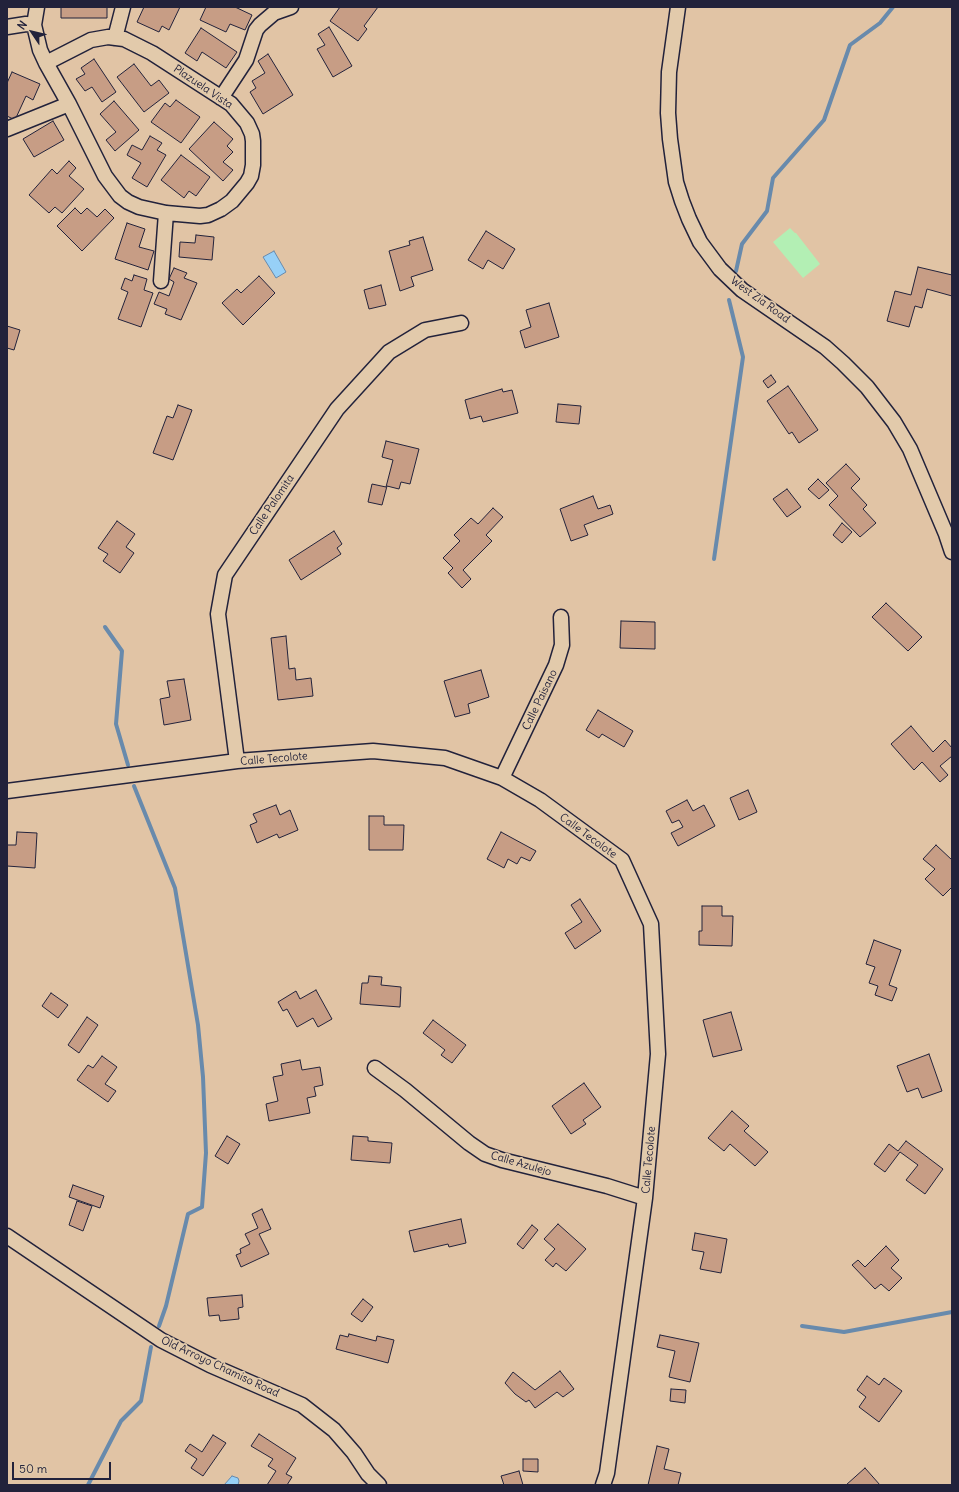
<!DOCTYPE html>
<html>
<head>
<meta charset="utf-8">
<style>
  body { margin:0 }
  #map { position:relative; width:959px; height:1492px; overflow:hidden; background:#e1c4a5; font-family:Delius,sans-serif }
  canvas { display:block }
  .frame { position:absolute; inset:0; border:8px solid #22223b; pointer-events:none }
  .north { position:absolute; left:12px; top:12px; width:40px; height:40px; -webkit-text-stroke:3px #e2caab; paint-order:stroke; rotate:305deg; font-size:11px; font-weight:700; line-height:16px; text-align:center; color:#22223b }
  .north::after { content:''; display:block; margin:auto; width:14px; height:18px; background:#22223b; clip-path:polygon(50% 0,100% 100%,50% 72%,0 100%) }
  .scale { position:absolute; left:12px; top:1462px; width:99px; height:18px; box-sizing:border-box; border:2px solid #22223b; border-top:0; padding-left:5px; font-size:12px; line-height:14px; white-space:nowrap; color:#22223b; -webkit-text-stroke:3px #e2caab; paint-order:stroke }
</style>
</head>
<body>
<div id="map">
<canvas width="959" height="1492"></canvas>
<div class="frame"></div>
<div class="north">N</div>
<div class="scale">50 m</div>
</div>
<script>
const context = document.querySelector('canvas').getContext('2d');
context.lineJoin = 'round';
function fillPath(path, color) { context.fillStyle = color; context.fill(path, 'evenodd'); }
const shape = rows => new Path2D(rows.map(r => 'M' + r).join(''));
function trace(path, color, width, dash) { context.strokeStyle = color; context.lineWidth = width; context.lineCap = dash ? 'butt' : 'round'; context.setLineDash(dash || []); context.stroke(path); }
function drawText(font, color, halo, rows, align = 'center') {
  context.font = font + ' Delius,sans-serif'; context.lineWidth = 3.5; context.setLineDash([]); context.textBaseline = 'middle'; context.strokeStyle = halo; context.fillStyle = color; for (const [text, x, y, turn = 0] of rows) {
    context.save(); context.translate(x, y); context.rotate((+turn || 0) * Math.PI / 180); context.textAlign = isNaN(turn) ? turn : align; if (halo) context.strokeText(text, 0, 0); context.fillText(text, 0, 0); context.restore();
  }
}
fillPath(shape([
  [790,228,795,233,796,233,820,264,803,278,773,242]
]), '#b3efb4');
const water = shape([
  [274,251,286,272,276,278,263,257,274,251],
  [232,1476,238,1478,239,1481,238,1485,224,1485,232,1476]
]);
fillPath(water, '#97d0f7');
trace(water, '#688aac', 1);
trace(shape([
  [736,271,742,244,767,211,773,178,824,120,850,45,880,23,893,7],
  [714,559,743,357,729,300],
  [105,627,122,651,116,724,128,765],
  [134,786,175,888,198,1025,203,1077,206,1153,202,1207,188,1214,166,1306,159,1326],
  [802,1326,844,1332,952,1312],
  [88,1485,121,1421,141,1401,151,1347]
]), '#688aac', 4);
const building = shape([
  [61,7,107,7,107,18,61,18,61,7],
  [144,7,180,7,169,30,162,26,159,32,137,22,144,7],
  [206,7,235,7,252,15,245,30,230,24,226,32,200,20,206,7],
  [340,7,378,7,364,26,367,29,358,41,330,21,340,7],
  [329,27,352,66,333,77,317,49,325,45,318,34,329,27],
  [201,28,237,52,226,68,202,52,197,61,185,53,201,28],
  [268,54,293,95,263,114,250,92,256,88,252,81,265,73,258,61,268,54],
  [94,59,116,92,102,102,92,87,85,91,76,79,85,74,81,68,94,59],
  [134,64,151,86,159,80,169,93,144,112,117,77,134,64],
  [12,72,40,84,33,100,26,96,15,120,7,116,7,83,12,72],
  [176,100,200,117,181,143,151,122,165,103,170,107,176,100],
  [114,101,139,130,115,151,106,140,116,132,100,114,114,101],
  [53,121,64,140,34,157,23,139,53,121],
  [214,122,233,139,227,146,233,152,223,162,233,170,223,181,189,149,214,122],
  [150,136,162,143,157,150,166,155,147,187,132,178,141,163,127,155,132,145,142,150,150,136],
  [181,155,210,177,196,196,189,191,184,198,161,180,181,155],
  [69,161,76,168,69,176,84,189,62,213,55,207,49,213,29,195,52,169,57,174,69,161],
  [75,208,81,214,87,208,97,217,105,209,114,218,82,251,57,226,75,208],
  [127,223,145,229,139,247,154,251,148,270,115,259,127,223],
  [486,231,515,249,503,269,488,260,483,269,468,260,486,231],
  [196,235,214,237,212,260,179,257,180,242,195,243,196,235],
  [423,237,433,270,411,277,414,286,400,291,389,251,410,245,409,241,423,237],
  [918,267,952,275,952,296,927,289,922,308,915,306,909,327,887,321,895,291,911,295,918,267],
  [174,268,187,273,184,278,197,283,181,320,165,314,167,309,154,304,159,292,169,296,174,282,169,279,174,268],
  [134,275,147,279,144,290,153,293,141,327,118,319,128,292,121,289,125,278,132,281,134,275],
  [259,276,275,293,243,325,222,303,237,289,241,293,259,276],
  [381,285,386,305,369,309,364,290,381,285],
  [549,303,559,337,525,348,520,331,531,327,526,310,549,303],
  [7,326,20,330,14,350,7,348,7,326],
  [771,375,776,382,768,388,763,381,771,375],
  [788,386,818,430,799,443,792,432,789,434,767,401,788,386],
  [502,389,503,392,512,390,518,413,483,422,481,416,470,419,465,400,502,389],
  [558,404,581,406,579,424,556,422,558,404],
  [178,405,192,410,173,460,153,453,167,416,173,418,178,405],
  [386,441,419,449,410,484,401,482,399,489,387,486,382,505,368,502,372,484,386,487,393,460,382,457,386,441],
  [846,464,860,479,851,488,867,505,863,509,876,523,860,537,829,505,838,496,826,483,846,464],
  [818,479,829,490,819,499,808,489,818,479],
  [787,489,801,507,787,517,773,499,787,489],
  [593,496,598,509,610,505,613,514,584,525,588,535,571,541,560,509,593,496],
  [493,508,503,517,486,535,492,541,463,570,471,579,462,588,448,573,453,568,443,558,460,541,454,535,471,518,478,524,493,508],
  [117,521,135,534,126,547,134,553,120,573,103,561,108,554,98,548,117,521],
  [842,523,852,532,842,543,833,535,842,523],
  [334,531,342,544,337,548,341,554,301,580,289,560,334,531],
  [886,603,922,637,908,651,872,617,886,603],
  [621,621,655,622,655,649,620,648,621,621],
  [286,636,289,669,295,668,296,680,311,678,313,696,278,700,271,638,286,636],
  [481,670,489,697,468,704,470,713,455,717,444,681,481,670],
  [184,679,191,720,164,725,160,699,170,697,167,681,184,679],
  [598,710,633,731,624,747,602,734,599,738,586,730,598,710],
  [911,726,933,752,945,740,952,748,952,756,940,766,948,775,940,782,922,762,914,770,891,744,911,726],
  [748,790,757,812,739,820,730,798,748,790],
  [687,800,693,811,704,805,715,826,678,846,671,833,683,827,679,820,672,823,666,811,687,800],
  [276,805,280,815,290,810,298,830,279,838,277,834,257,843,250,825,257,822,253,814,276,805],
  [369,816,384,816,384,825,404,825,403,850,369,850,369,816],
  [17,832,37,833,35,868,7,866,7,845,16,845,17,832],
  [501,832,536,851,530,861,521,857,517,864,508,859,504,868,487,859,501,832],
  [936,845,952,860,952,887,943,896,925,879,935,869,923,859,936,845],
  [580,899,601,931,575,949,565,933,582,922,571,905,580,899],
  [702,906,722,906,722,916,733,916,732,946,699,945,699,931,702,931,702,906],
  [874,940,901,950,889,985,897,988,892,1001,875,995,878,986,869,983,875,967,866,964,874,940],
  [369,976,382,977,381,985,401,987,400,1007,360,1004,362,983,368,983,369,976],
  [316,990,332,1019,318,1027,313,1018,297,1027,287,1009,283,1011,278,1002,296,991,300,999,316,990],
  [51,993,68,1005,58,1018,42,1006,51,993],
  [731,1012,742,1050,713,1057,703,1020,731,1012],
  [87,1017,98,1025,79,1053,68,1045,87,1017],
  [433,1020,466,1045,452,1063,441,1055,445,1050,423,1033,433,1020],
  [929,1054,942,1091,922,1098,918,1088,907,1092,897,1066,929,1054],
  [102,1056,117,1067,105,1084,116,1091,108,1102,77,1080,88,1065,93,1068,102,1056],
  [300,1060,302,1070,320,1067,323,1085,314,1087,316,1096,307,1098,310,1113,269,1121,266,1104,278,1101,273,1077,283,1075,281,1064,300,1060],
  [584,1083,601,1107,583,1120,586,1124,571,1134,552,1106,584,1083],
  [732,1111,749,1126,744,1131,768,1152,755,1166,730,1144,724,1151,708,1138,732,1111],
  [227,1136,240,1144,228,1164,215,1156,227,1136],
  [353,1136,368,1137,368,1141,392,1143,390,1163,351,1160,353,1136],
  [906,1141,943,1169,925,1194,906,1180,918,1165,900,1152,885,1172,874,1164,889,1144,898,1151,906,1141],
  [73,1185,104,1196,100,1208,69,1197,73,1185],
  [77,1201,92,1206,83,1231,69,1225,77,1201],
  [262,1209,271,1229,259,1234,269,1254,241,1267,236,1255,241,1253,240,1249,250,1244,245,1234,258,1228,252,1214,262,1209],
  [461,1219,466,1243,449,1247,448,1244,414,1252,409,1231,461,1219],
  [558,1224,586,1249,566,1271,556,1263,553,1267,545,1260,555,1249,544,1239,558,1224],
  [532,1225,538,1230,523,1249,517,1244,532,1225],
  [695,1233,727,1239,721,1273,700,1269,704,1252,692,1250,695,1233],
  [886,1246,899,1260,891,1268,902,1278,889,1291,881,1284,875,1289,852,1265,858,1260,865,1267,886,1246],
  [242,1295,243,1307,238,1308,239,1319,220,1321,219,1315,209,1316,207,1298,242,1295],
  [363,1299,373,1307,362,1322,351,1314,363,1299],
  [349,1334,376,1341,377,1336,394,1340,388,1363,336,1349,340,1335,348,1337,349,1334],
  [660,1335,699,1343,690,1382,669,1377,675,1351,657,1347,660,1335],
  [560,1371,574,1389,563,1397,557,1392,535,1408,529,1400,526,1402,515,1394,505,1383,513,1372,535,1390,560,1371],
  [867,1376,879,1385,884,1378,902,1391,879,1422,859,1407,866,1397,857,1390,867,1376],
  [671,1389,686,1390,685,1403,670,1401,671,1389],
  [259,1434,296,1458,286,1474,292,1477,287,1485,267,1485,276,1471,268,1466,273,1459,251,1446,259,1434],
  [213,1435,226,1443,203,1476,191,1468,197,1459,185,1451,190,1444,202,1452,213,1435],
  [657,1446,669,1449,664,1469,681,1473,678,1485,648,1485,657,1446],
  [523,1459,538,1459,538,1472,523,1471,523,1459],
  [865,1468,880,1485,846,1485,865,1468],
  [519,1471,523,1485,504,1485,501,1476,519,1471]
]);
fillPath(building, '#c79d85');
trace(building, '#22223b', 1);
const street = shape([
  [37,7,34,25,40,50,46,63,69,104,105,176,120,196,128,202,139,207,166,213,200,216,208,215,221,209,232,201,247,183,251,176,253,165,253,141,252,134,247,123,231,104,152,53,124,39,108,37,91,40,46,63],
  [678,7,669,72,668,113,670,139,676,182,682,201,689,219,700,242,720,269,742,290,825,347,843,363,867,387,894,422,910,449,946,534,952,552],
  [7,27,26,24,34,25],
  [115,38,123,7],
  [221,98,246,60,256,30,260,25,274,13,291,7],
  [7,129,69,104],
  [161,281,166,213],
  [237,761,218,614,225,575,337,409,389,352,425,330,461,323],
  [502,778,556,665,562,645,561,617],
  [7,791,237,761,373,751,445,758,502,778,540,800,622,860,651,924,658,1054,645,1198,607,1473,603,1485],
  [375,1068,405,1090,469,1143,485,1154,502,1160,607,1186,645,1198],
  [7,1236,161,1340,210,1365,302,1405,334,1430,354,1453,368,1474,379,1485]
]);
trace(street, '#22223b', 17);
trace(street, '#e2caab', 14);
drawText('11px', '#22223b', '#e2caab', [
  ["Plazuela Vista",203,87,34],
  ["West Zia Road",760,300,36],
  ["Calle Palomita",272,505,-56],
  ["Calle Paisano",540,700,-64],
  ["Calle Tecolote",274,759,-5],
  ["Calle Tecolote",588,836,36],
  ["Calle Tecolote",649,1160,-85],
  ["Calle Azulejo",521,1164,16],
  ["Old Arroyo Chamiso Road",220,1367,25]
]);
</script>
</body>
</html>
